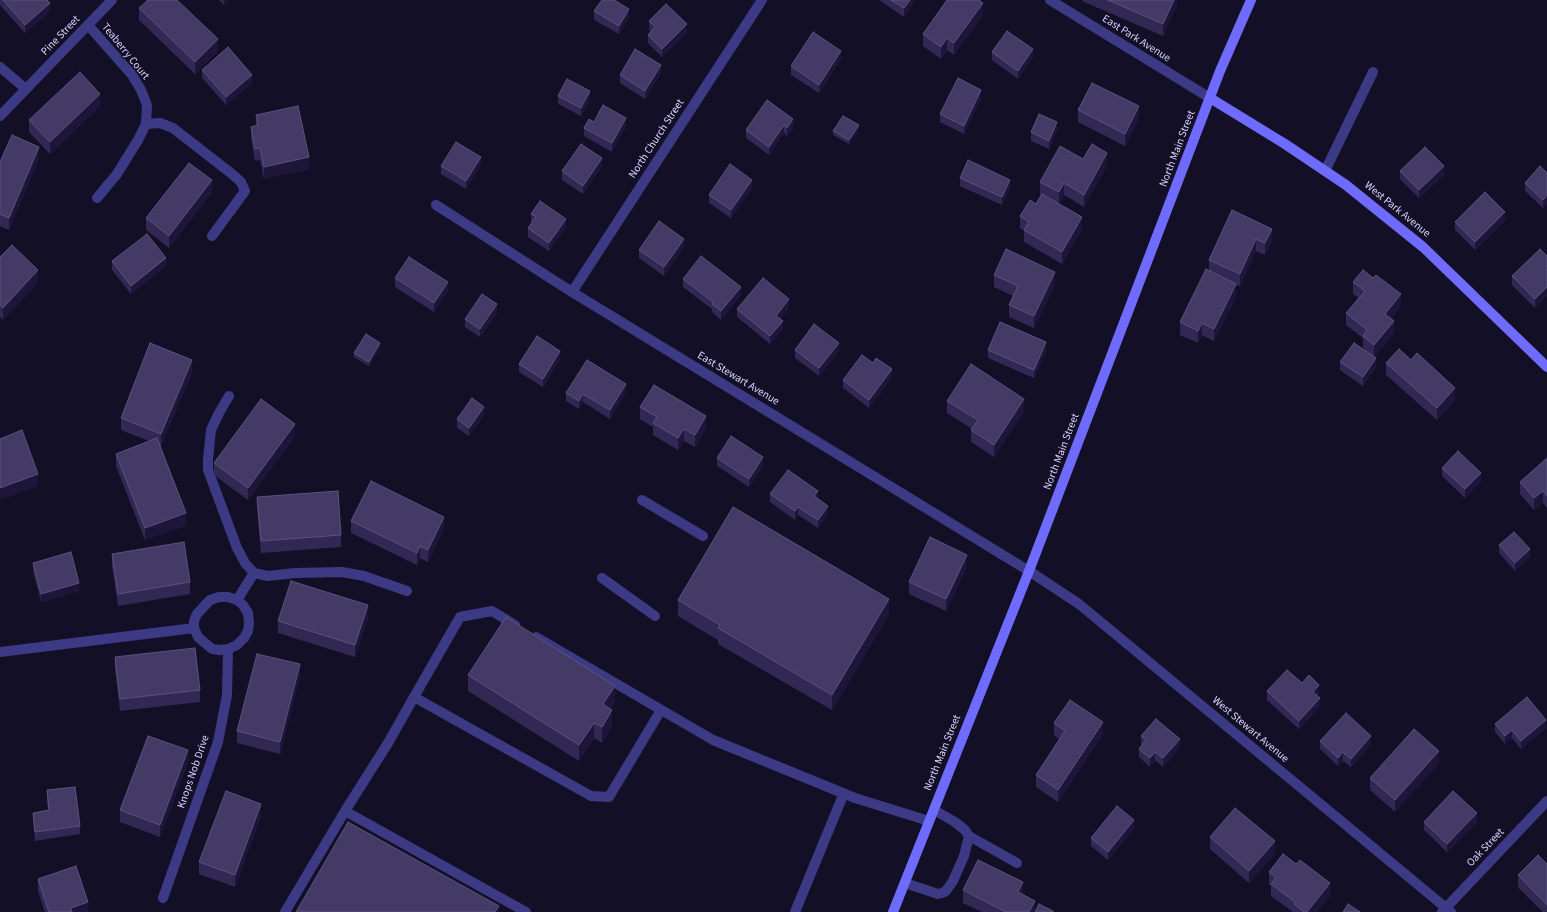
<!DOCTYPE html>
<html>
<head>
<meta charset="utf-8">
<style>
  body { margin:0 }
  canvas { display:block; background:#130f26 }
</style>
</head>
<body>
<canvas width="1547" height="912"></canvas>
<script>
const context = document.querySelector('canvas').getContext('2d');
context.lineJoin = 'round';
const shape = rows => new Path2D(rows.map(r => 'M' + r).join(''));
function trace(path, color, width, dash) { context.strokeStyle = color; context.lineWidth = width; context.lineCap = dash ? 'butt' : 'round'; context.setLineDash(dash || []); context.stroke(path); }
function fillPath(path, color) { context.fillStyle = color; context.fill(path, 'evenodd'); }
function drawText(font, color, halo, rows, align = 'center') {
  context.font = font + ' "Source Sans 3",sans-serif'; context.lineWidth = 3; context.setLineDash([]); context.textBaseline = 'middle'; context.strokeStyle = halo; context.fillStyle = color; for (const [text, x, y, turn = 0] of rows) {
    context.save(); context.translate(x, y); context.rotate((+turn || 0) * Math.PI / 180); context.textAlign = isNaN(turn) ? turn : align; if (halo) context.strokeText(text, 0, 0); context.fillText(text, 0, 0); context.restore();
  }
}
trace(shape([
  [146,124,160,123,173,128,232,174,241,182,245,191,212,236],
  [1325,171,1373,72],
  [642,500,703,536],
  [602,578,655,616],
  [515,625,492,611,460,617,414,697,591,796,609,797,661,710],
  [536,637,713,740,855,798,929,821],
  [414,697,388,743,345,811,526,912],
  [969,836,1017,863],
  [905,883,938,894,942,893,946,891,953,881,964,856,969,836,965,830,955,822,934,810],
  [285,912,345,811],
  [795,912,844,793]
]), '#3d3a85', 10);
trace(shape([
  [1050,0,1210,98],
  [88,25,132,75,141,90,147,105,146,124,138,140,117,174,97,198],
  [0,67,26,89],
  [0,116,112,0],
  [436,205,572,292,1029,571,1079,604,1451,912],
  [572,292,762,0],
  [229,396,219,413,211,430,208,459,208,470,237,548,245,563,254,573,268,576,295,573,342,572,364,576,407,591],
  [237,600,254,573],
  [0,652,194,628],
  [163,898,218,742,227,695,228,649,237,645,244,638,248,631,249,623,248,613,243,605,237,600,228,597,219,597,210,600,197,614,194,621,194,628,198,637,212,649,220,650,228,649],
  [1442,912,1547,801]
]), '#3d3a85', 10);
trace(shape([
  [1210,98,1285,144,1346,185,1423,247,1547,367],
  [893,912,1029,571,1220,71,1251,0]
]), '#6f6bff', 10);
fillPath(shape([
  [0,0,47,0,50,11,25,33,0,5],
  [219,0,229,0,224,5],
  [879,0,915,0,904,17],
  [1082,0,1177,0,1177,5,1163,36,1082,1],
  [139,8,218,51,195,74,139,20],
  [594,11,629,17,619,34,594,20],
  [983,15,954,55,947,50,941,59,923,46,923,34],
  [649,21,687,33,662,57,648,43,648,35,651,32,649,30],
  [992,52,1033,57,1018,79,992,60],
  [841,59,819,93,791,75,791,66],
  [202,70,252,83,226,105,202,78],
  [661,73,645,99,620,83,620,75],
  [558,96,590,99,581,116,558,104],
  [981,98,964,134,940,122,940,114],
  [767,100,793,128,787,136,784,133,769,155,746,138,746,130],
  [100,106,50,154,29,132,29,120],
  [1078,110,1139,118,1125,146,1078,122],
  [256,115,309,169,264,179,260,160,255,161,251,139,251,127,256,126],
  [594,122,626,126,612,152,584,136,584,128],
  [859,129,849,144,833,135,833,131],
  [1057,130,1049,149,1031,141,1031,132],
  [39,159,9,230,0,226,0,162],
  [1083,159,1107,165,1084,207,1064,195,1059,204,1082,229,1062,264,1024,242,1024,231,1020,228,1020,216,1036,204,1041,194,1040,194,1040,182],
  [481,165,466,189,441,174,441,166],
  [602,166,583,194,562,180,562,171],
  [1400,171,1444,175,1419,198,1400,179],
  [1547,173,1543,208,1525,191,1525,183],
  [960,178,1010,188,1002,205,960,186],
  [752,188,731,218,709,203,709,195],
  [212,192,169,248,146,230,146,218],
  [1232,210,1272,241,1265,255,1256,251,1240,286,1236,285,1236,296,1214,341,1202,335,1198,343,1180,335,1180,322,1209,271,1209,260],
  [531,214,566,227,549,251,528,237,528,228,532,223,531,222],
  [1505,220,1475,250,1455,230,1455,222],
  [684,247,664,276,639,258,639,250],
  [1547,256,1547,295,1535,308,1512,285,1512,276],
  [0,257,38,282,3,320,0,317],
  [112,261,166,266,131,294,112,270],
  [994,275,1055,284,1034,328,1009,317,1009,305,1013,296,994,287],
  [395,278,448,290,434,312,395,287],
  [683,279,741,295,721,320,712,312,712,309,683,287],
  [1353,282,1401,306,1391,319,1394,333,1374,357,1376,367,1363,386,1340,370,1340,362,1368,353,1363,348,1363,338,1346,325,1346,313,1359,298,1353,294],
  [789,307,780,319,783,329,770,344,737,317,737,309],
  [497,313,480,337,465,327,465,319],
  [380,347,369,366,354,357,354,353],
  [795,350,839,351,819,376,795,358],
  [988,350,1046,350,1034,378,988,358],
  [560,359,543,387,519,372,519,364],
  [1411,360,1455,400,1437,420,1386,375,1386,363],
  [873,363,892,377,869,408,843,388,843,380],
  [192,372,161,446,160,446,186,525,145,540,116,466,116,454,149,441,121,430,121,418],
  [626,392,610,419,583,402,579,409,566,401,566,393],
  [947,401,1024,411,994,457,971,442,971,430,972,429,947,413],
  [640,407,706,428,695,447,684,441,678,450,653,435,653,427,640,419],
  [484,415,469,436,457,428,457,419],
  [295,436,248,500,214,475,214,463],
  [717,458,763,465,749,487,717,466],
  [1547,458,1547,508,1543,503,1534,510,1520,494,1520,482],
  [1442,468,1481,481,1465,498,1442,476],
  [770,494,818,499,828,514,818,528,798,515,795,520,770,502],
  [257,497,341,535,341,547,261,553,257,509],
  [351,521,444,529,428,562,420,558,417,565,351,533],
  [1499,545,1530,557,1515,571,1499,553],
  [112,554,190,582,190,594,118,606,112,566],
  [33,563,79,591,41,602,33,571],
  [967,567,946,611,909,594,909,582],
  [678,600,889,614,832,710,718,644,718,640,678,616],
  [368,617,355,657,278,633,278,621],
  [115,657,200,690,200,702,120,711,115,670],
  [468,675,615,702,610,709,612,726,602,743,594,738,579,761,468,691],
  [300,676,280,754,237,743,237,731],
  [1302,683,1319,693,1317,695,1320,706,1299,729,1267,700,1267,691],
  [1054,723,1103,734,1058,802,1036,787,1036,775,1059,739,1054,735],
  [1495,724,1546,728,1521,749,1512,738,1505,744,1495,732],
  [1141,736,1180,747,1163,767,1155,760,1150,767,1139,757,1139,749,1142,745,1141,744],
  [1320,741,1371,744,1351,767,1343,761,1338,766,1320,749],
  [188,762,160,837,120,822,120,810],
  [1439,763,1395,812,1370,790,1370,778],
  [47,790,80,826,80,834,35,841,33,821,33,813,48,811,47,799],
  [261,816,235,887,199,874,199,862],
  [1424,822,1477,822,1447,852,1424,830],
  [1134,828,1108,860,1091,846,1091,838],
  [1210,837,1275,853,1249,883,1210,849],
  [1547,864,1547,912,1543,912,1518,887,1518,875],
  [1269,872,1330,895,1317,912,1293,912,1271,896,1271,886,1269,884],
  [38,879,88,912,45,912,38,891],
  [963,890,1023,894,1023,895,1035,912,982,912,963,903]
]), '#312854');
fillPath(shape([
  [224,0,229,0,224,5],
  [910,0,915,0,904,17,904,8],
  [1174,0,1177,0,1177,5,1163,36,1163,24],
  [50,3,50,11,25,33,25,25],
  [983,3,983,15,954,55,954,43],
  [629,9,629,17,619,34,619,26],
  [687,24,687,33,662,57,662,49],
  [947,38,947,50,941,59,941,47],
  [218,39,218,51,195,74,195,62],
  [1033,49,1033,57,1018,79,1018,71],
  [841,51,841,59,819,93,819,85],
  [661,65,661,73,645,99,645,91],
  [252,75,252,83,226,105,226,97],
  [981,90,981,98,964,134,964,126],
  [590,91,590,99,581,116,581,108],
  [100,94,100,106,50,154,50,142],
  [1139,106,1139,118,1125,146,1125,134],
  [626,118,626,126,612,152,612,143],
  [793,119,793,128,787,136,787,128],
  [1057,122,1057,130,1049,149,1049,141],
  [784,125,784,133,769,155,769,147],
  [859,125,859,129,849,144,849,140],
  [39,147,39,159,9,230,9,218],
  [1107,153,1107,165,1084,207,1084,195],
  [309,157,309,169,264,179,264,167],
  [481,157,481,165,466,189,466,181],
  [602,158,602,166,583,194,583,186],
  [1444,166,1444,175,1419,198,1419,190],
  [212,180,212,192,169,248,169,236],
  [752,180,752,188,731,218,731,210],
  [1010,180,1010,188,1002,205,1002,197],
  [1064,183,1064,195,1059,204,1059,192],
  [1547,195,1547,204,1543,208,1543,200],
  [1505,212,1505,220,1475,250,1475,242],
  [1082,217,1082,229,1062,264,1062,252],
  [566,219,566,227,549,251,549,243],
  [1272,229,1272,241,1265,255,1265,243],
  [684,239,684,247,664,276,664,267],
  [1256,239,1256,251,1240,286,1240,274],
  [166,258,166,266,131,294,131,286],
  [38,270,38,282,3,320,3,308],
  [1055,272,1055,284,1034,328,1034,316],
  [448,282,448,290,434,312,434,303],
  [1236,284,1236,296,1214,341,1214,329],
  [741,287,741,295,721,320,721,311],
  [1547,287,1547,295,1535,308,1535,299],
  [1401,294,1401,306,1385,326,1385,314],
  [789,299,789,307,776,324,776,316],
  [497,304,497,313,480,337,480,329],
  [783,321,783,329,770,344,770,336],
  [1394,321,1394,333,1374,357,1374,345],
  [1202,323,1202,335,1198,343,1198,331],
  [1046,342,1046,350,1034,378,1034,370],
  [380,343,380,347,369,366,369,362],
  [839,343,839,351,819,376,819,368],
  [560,351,560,359,543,387,543,379],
  [1376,358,1376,367,1363,386,1363,377],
  [192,360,192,372,161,446,161,434],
  [892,369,892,377,869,408,869,400],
  [626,384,626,392,610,419,610,410],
  [1455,388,1455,400,1437,420,1437,408],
  [583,394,583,402,579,409,579,401],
  [1024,399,1024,411,994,457,994,445],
  [484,407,484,415,469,436,469,428],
  [706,416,706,428,695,447,695,435],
  [295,424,295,436,248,500,248,488],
  [684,429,684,441,678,450,678,438],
  [763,457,763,465,749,487,749,479],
  [1481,473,1481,481,1465,498,1465,489],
  [38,474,38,486,0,500,0,488],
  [818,491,818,499,814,496],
  [1543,491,1543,503,1534,510,1534,498],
  [828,506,828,514,818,528,818,520],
  [798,507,798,515,795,520,795,511],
  [186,513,186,525,145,540,145,528],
  [444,517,444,529,428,562,428,550],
  [420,546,420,558,417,565,417,553],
  [1530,549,1530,557,1515,571,1515,563],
  [967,555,967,567,946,611,946,599],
  [79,583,79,591,41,602,41,594],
  [889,599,889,614,832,710,832,695],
  [368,605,368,617,355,657,355,645],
  [300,664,300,676,280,754,280,742],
  [1319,685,1319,693,1313,700,1313,692],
  [615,686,615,702,603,720,603,704],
  [1320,698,1320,706,1299,729,1299,721],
  [612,710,612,726,602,743,602,727],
  [1546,720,1546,728,1521,749,1521,741],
  [1103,722,1103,734,1058,802,1058,790],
  [594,723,594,738,579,761,579,745],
  [1512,730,1512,738,1505,744,1505,736],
  [1371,736,1371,744,1351,767,1351,759],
  [1180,739,1180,747,1163,767,1163,758],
  [188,750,188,762,160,837,160,825],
  [1439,751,1439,763,1395,812,1395,800],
  [1155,752,1155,760,1150,767,1150,758],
  [1343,752,1343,761,1338,766,1338,758],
  [261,804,261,816,235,887,235,875],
  [1477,813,1477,822,1447,852,1447,844],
  [1134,820,1134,828,1108,860,1108,852],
  [1275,841,1275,853,1249,883,1249,871],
  [1023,882,1023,894,1018,905,1018,892],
  [1330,883,1330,895,1317,912,1307,912],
  [1035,901,1035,912,1029,912],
  [88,902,88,912,71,912,71,908],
  [499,906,499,912,495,912]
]), '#1d163a');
const building = shape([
  [3,0,47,0,50,3,25,25,3,0],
  [148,0,177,0,218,39,195,62,139,8,148,0],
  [602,0,614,0,629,9,619,26,594,11,602,0],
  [891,0,910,0,904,8,891,0],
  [947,0,979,0,983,3,954,43,947,38,941,47,923,34,947,0],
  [1108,0,1174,0,1163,24,1108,0],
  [666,4,687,24,662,49,648,35,655,27,649,21,666,4],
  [1007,31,1033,49,1018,71,992,52,1007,31],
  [813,32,841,51,819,85,791,66,813,32],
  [228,47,252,75,226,97,202,70,228,47],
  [635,49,661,65,645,91,620,75,635,49],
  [80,72,100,94,50,142,29,120,80,72],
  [958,78,981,90,964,126,940,114,958,78],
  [567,79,590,91,581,108,558,96,567,79],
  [1092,83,1139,106,1125,134,1078,110,1092,83],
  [767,100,793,119,787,128,784,125,769,147,746,130,767,100],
  [603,105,626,118,612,143,584,128,589,119,594,122,603,105],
  [298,106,309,157,264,167,260,148,255,149,251,127,258,125,256,115,298,106],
  [1039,114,1057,122,1049,141,1031,132,1039,114],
  [843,116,859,125,849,140,833,131,843,116],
  [12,135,39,147,9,218,0,214,0,162,12,135],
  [456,142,481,157,466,181,441,166,456,142],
  [581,144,602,158,583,186,562,171,581,144],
  [1092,144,1107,153,1084,195,1064,183,1059,192,1040,182,1060,146,1083,159,1092,144],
  [1425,147,1444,166,1419,190,1400,171,1425,147],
  [968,160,1010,180,1002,197,960,178,968,160],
  [189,163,212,180,169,236,146,218,189,163],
  [730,164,752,180,731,210,709,195,730,164],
  [1540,166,1547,173,1547,195,1543,200,1525,183,1540,166],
  [1485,192,1505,212,1475,242,1455,222,1485,192],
  [1042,194,1082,217,1062,252,1024,230,1029,222,1020,216,1030,200,1036,204,1042,194],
  [540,201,566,219,549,243,528,228,536,217,531,214,540,201],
  [1232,210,1272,229,1265,243,1256,239,1240,274,1209,260,1232,210],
  [659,221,684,239,664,267,639,250,659,221],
  [147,234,166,258,131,286,112,261,147,234],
  [12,245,38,270,3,308,0,305,0,257,12,245],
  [1006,249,1055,272,1034,316,1009,305,1018,286,994,275,1006,249],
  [1540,249,1547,256,1547,266,1546,267,1547,269,1547,287,1535,299,1512,276,1540,249],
  [701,256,741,287,721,311,712,304,713,302,683,279,701,256],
  [409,257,448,282,434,303,395,278,409,257],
  [1206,269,1236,284,1214,329,1202,323,1198,331,1180,322,1206,269],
  [1363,270,1373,278,1376,275,1401,294,1385,314,1394,321,1374,345,1363,336,1367,330,1346,313,1365,291,1353,282,1363,270],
  [763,278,789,299,776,316,783,321,770,336,737,309,763,278],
  [482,294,497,304,480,329,465,319,482,294],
  [1000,322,1046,342,1034,370,988,350,1000,322],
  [814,324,839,343,819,368,795,350,814,324],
  [366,334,380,343,369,362,354,353,366,334],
  [537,336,560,351,543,379,519,364,537,336],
  [150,343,192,360,161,434,121,418,150,343],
  [1354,343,1376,358,1363,377,1340,362,1354,343],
  [1399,349,1411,360,1417,353,1455,388,1437,408,1386,363,1399,349],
  [862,355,873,363,876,358,892,369,869,400,843,380,862,355],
  [587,360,626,384,610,410,583,394,579,401,566,393,587,360],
  [971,364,1024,399,994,445,971,430,978,420,947,401,971,364],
  [654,385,706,416,695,435,684,429,678,438,653,423,657,417,640,407,654,385],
  [472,398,484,407,469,428,457,419,472,398],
  [261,399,295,424,248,488,214,463,261,399],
  [22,430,38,474,0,488,0,439,22,430],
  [731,436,763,457,749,479,717,458,731,436],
  [157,438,186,513,145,528,116,454,157,438],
  [1458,451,1481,473,1465,489,1442,468,1458,451],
  [1547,458,1547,496,1543,491,1534,498,1520,482,1547,458],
  [788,470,818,491,814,496,828,506,818,520,798,507,795,511,770,494,788,470],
  [371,481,444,517,428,550,420,546,417,553,351,521,371,481],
  [338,491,341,535,261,541,257,497,338,491],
  [733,507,889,599,832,695,718,628,720,625,678,600,733,507],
  [1514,532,1530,549,1515,563,1499,545,1514,532],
  [930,537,967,555,946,599,909,582,930,537],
  [184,542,190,582,118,594,112,554,184,542],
  [71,552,79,583,41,594,33,563,71,552],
  [291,581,368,605,355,645,278,621,291,581],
  [506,617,615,686,603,704,612,710,602,727,594,723,579,745,468,675,506,617],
  [195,648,200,690,120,699,115,657,195,648],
  [257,654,300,664,280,742,237,731,257,654],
  [1287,670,1302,683,1309,675,1319,685,1313,692,1320,698,1299,721,1267,691,1287,670],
  [1527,697,1546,720,1521,741,1512,730,1505,736,1495,724,1527,697],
  [1070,700,1103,722,1058,790,1036,775,1065,731,1054,723,1070,700],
  [1346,713,1371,736,1351,759,1343,752,1338,758,1320,741,1346,713],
  [1156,719,1180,739,1163,758,1155,752,1150,758,1139,749,1146,740,1141,736,1156,719],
  [1414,729,1439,751,1395,800,1370,778,1414,729],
  [148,736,188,750,160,825,120,810,148,736],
  [75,787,80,826,35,832,33,813,49,810,47,790,75,787],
  [226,791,261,804,235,875,199,862,226,791],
  [1453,791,1477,813,1447,844,1424,822,1453,791],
  [1117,806,1134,820,1108,852,1091,838,1117,806],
  [1235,808,1275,841,1249,871,1210,837,1235,808],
  [348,822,499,906,495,912,296,912,348,822],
  [1283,854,1296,864,1300,860,1330,883,1307,912,1304,912,1294,904,1295,902,1271,884,1276,878,1269,872,1283,854],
  [1538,855,1547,864,1547,905,1518,875,1538,855],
  [978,860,1023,882,1018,892,1035,901,1029,912,1006,912,963,890,978,860],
  [76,866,88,902,71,908,72,912,49,912,38,879,76,866],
  [1039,904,1053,911,1053,912,1035,912,1039,904],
  [1348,904,1360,912,1343,912,1348,904]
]);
fillPath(building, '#433a66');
trace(building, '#5a527e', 1);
drawText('11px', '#d9d4ff', '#130f26', [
  ["Pine Street",61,36,-46],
  ["East Park Avenue",1136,39,32],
  ["Teaberry Court",125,52,51],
  ["North Church Street",657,139,-57],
  ["North Main Street",1178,149,-69],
  ["West Park Avenue",1397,210,39],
  ["East Stewart Avenue",738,379,31],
  ["North Main Street",1062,452,-69],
  ["West Stewart Avenue",1250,730,40],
  ["North Main Street",943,753,-68],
  ["Knops Nob Drive",194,772,-71],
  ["Oak Street",1486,848,-46]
]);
</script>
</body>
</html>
